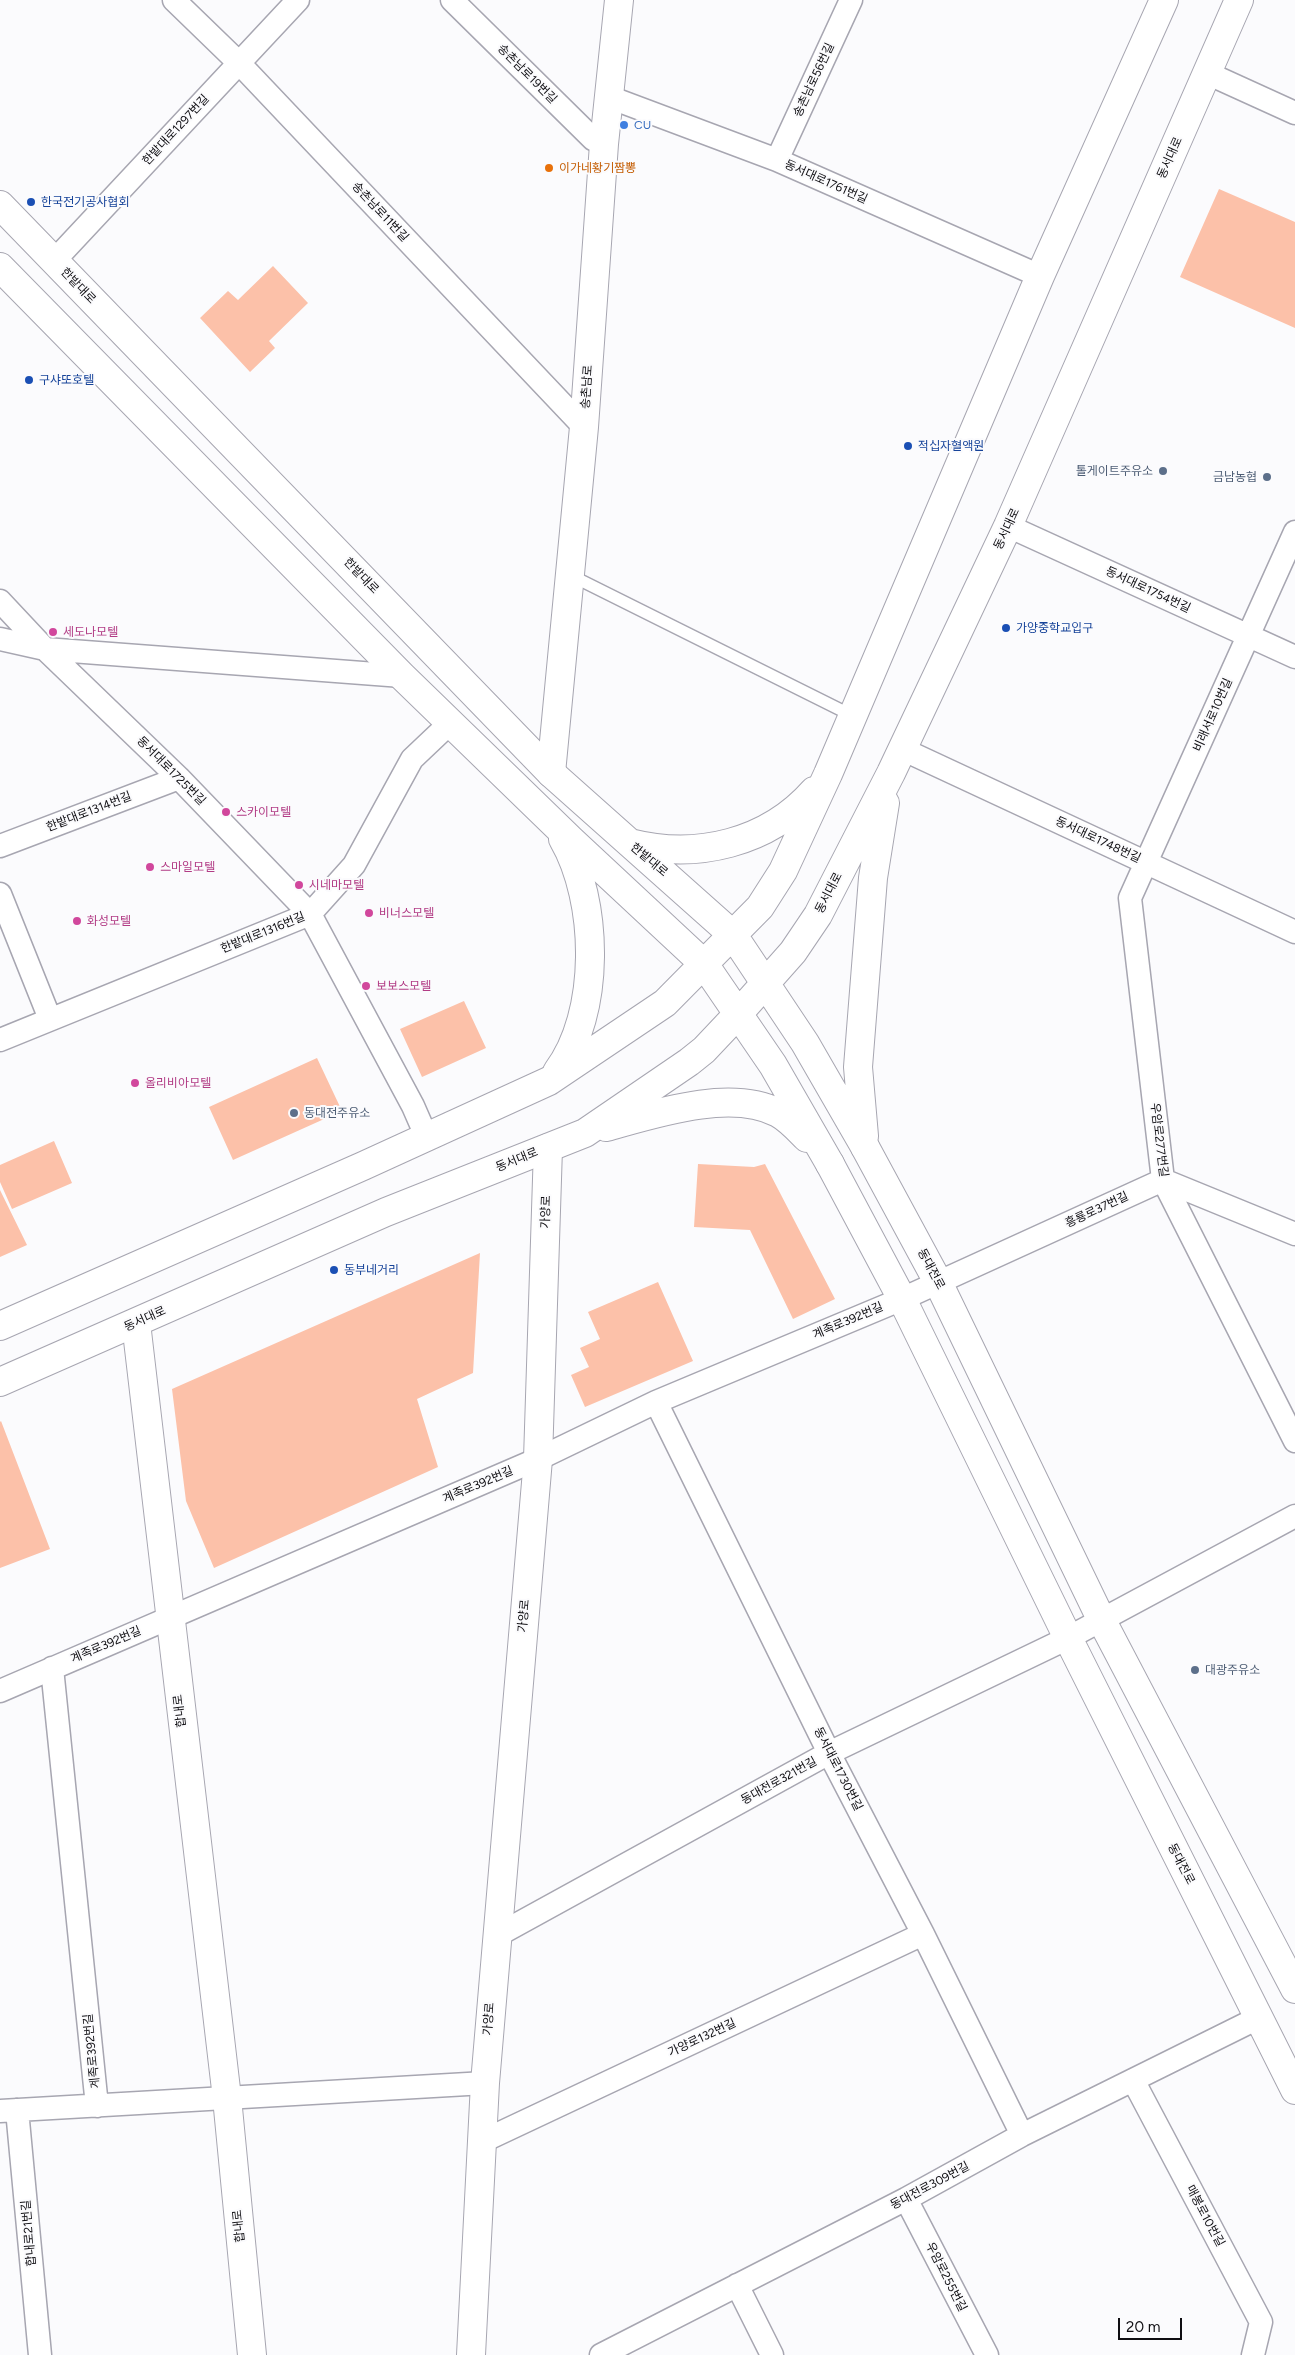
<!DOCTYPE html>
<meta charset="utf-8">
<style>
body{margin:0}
#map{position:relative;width:1295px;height:2355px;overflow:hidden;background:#fbfbfd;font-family:Figtree,sans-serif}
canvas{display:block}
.scale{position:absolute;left:1118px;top:2318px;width:64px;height:22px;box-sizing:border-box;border:2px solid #0f0e12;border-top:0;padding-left:6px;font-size:15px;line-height:18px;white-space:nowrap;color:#0f0e12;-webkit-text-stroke:4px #fbfbfd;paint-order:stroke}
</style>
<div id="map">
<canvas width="1295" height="2355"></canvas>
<div class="scale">20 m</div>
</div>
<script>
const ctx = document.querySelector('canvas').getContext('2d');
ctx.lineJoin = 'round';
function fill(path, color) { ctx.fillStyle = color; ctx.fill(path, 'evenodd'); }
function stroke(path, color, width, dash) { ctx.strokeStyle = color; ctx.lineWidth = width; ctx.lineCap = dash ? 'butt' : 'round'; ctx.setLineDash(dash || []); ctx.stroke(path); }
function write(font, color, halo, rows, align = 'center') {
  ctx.font = font + ' Figtree,"Noto Sans KR",sans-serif'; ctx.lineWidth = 4; ctx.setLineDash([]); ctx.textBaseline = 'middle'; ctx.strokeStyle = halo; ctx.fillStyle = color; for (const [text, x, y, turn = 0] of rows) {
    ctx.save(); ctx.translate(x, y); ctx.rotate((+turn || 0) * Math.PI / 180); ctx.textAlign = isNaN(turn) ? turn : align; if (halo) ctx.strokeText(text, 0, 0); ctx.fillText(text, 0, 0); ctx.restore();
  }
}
fill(new Path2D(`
 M1219,189L1295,222V328L1180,277Z
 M273,266L308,303L269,341L275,348L250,372L200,318L228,291L238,300Z
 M464,1001L486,1048L422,1077L400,1029Z
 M317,1058L342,1111L233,1160L209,1107Z
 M54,1141L72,1183L12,1209L0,1182V1165Z
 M698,1164L754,1167L765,1164L835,1299L793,1319L750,1230L694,1227Z
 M0,1190L27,1245L0,1257Z
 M480,1253L473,1373L417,1399L438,1467L214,1568L186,1501L172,1389Z
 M658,1282L693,1361L585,1407L571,1375L589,1367L580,1348L600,1339L588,1312Z
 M1,1421L50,1549L0,1568V1422Z`), '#fcc1a9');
const service = new Path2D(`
 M570,575L853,716`);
const minor = new Path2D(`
 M174,0L239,63L584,427
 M452,0L593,139L604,144
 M1207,73L1295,113
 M609,97L777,160L1040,276
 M777,160L851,0
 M54,261L298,0
 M1008,526L1295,657
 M1295,532L1130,898L1163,1180L1295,1441
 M0,601L45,649L179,778L310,914L413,1106L427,1138
 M0,639L45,649L402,676
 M902,749L1295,932
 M0,846L179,778
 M0,894L50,1019
 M0,1040L310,914L354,865L412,759L450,723
 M656,1402L829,1753L923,1934L1022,2135
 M52,1668L97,2106
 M0,1691L538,1459L656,1402L902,1299L1163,1180L1295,1234
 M496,1936L829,1753L1068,1638L1295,1516
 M1133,2080L1261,2322L1253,2355
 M17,2110L40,2355
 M0,2111L485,2083
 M481,2142L923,1934
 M906,2199L987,2355
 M737,2285L772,2355
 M601,2355L906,2199L1022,2135L1258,2018`);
const tertiary = new Path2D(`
 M551,773L584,427L604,144L619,0
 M136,1323L227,2098L252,2355
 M471,2355L485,2083L538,1459L548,1148`);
const secondary = new Path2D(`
 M865,1147L938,1282L1101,1619L1295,1989
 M830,1164L902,1299L1068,1638L1295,2090`);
const primary = new Path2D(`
 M0,205L551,773L733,935L805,1043L865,1147
 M0,267L402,676L571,840L704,964L773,1065L830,1164
 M630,843C697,860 768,843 814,791
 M557,1072C601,1014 599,901 563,839
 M606,1127C653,1114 731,1088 778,1113C789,1119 798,1129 807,1138
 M864,1136L858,1067L873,878L885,803
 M0,1326L363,1166L549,1081L665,1003L760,907L783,871L828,774L1040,276L1164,0
 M0,1382L386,1212L585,1133L689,1062L704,1050L738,1014L793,952L818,915L891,773L1008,526L1239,0`);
stroke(service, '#a7a6b1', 14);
stroke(minor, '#a7a6b1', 25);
stroke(tertiary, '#a7a6b1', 30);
stroke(secondary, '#a7a6b1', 30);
stroke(primary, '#a7a6b1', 30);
stroke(service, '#fff', 11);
stroke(minor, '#fff', 22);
stroke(tertiary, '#fff', 28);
stroke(secondary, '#fff', 28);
stroke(primary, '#fff', 28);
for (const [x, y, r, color] of [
 [624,125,5,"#3f7fe0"],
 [549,168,5,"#e8710a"],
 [31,202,5,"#1a4fb4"],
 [29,380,5,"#1a4fb4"],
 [908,446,5,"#1a4fb4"],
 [1163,471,5,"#5c6f8a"],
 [1267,477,5,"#5c6f8a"],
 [1006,628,5,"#1a4fb4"],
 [53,632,5,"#d1479c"],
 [226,812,5,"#d1479c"],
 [150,867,5,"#d1479c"],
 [299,885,5,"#d1479c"],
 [369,913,5,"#d1479c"],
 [77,921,5,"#d1479c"],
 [366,986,5,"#d1479c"],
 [135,1083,5,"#d1479c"],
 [294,1113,5,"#5c6f8a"],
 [334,1270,5,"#1a4fb4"],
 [1195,1670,5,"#5c6f8a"]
]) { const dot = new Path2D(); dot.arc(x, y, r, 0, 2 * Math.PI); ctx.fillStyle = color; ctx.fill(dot); stroke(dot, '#fbfbfd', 2); }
write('12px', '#0f0e12', '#fbfbfd', [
 ["송촌남로19번길",527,74,45],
 ["송촌남로56번길",814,80,-65],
 ["한밭대로1297번길",176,130,-47],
 ["동서대로",1170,158,-66],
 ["동서대로1761번길",826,182,24],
 ["송촌남로11번길",380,212,47],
 ["한밭대로",78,286,46],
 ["송촌남로",587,387,-86],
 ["동서대로",1007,529,-65],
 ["한밭대로",361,576,46],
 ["동서대로1754번길",1148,590,25],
 ["비래서로10번길",1213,715,-66],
 ["동서대로1725번길",171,771,45],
 ["한밭대로1314번길",89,812,-21],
 ["동서대로1748번길",1098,840,25],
 ["한밭대로",649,860,40],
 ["동서대로",829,893,-63],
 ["한밭대로1316번길",263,933,-22],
 ["우암로277번길",1159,1140,83],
 ["동서대로",517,1160,-22],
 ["흥룡로37번길",1097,1210,-25],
 ["가양로",546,1212,-88],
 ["동대전로",931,1269,62],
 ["동서대로",145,1319,-24],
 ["계족로392번길",848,1321,-23],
 ["계족로392번길",478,1485,-23],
 ["가양로",524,1616,-85],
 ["계족로392번길",106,1645,-23],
 ["합내로",180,1711,-97],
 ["동서대로1730번길",838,1769,63],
 ["동대전로321번길",779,1781,-29],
 ["동대전로",1181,1864,63],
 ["가양로",489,2019,-86],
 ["가양로132번길",702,2038,-25],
 ["계족로392번길",92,2051,-96],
 ["동대전로309번길",930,2186,-28],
 ["매봉로10번길",1205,2216,62],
 ["합내로",239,2226,-96],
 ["합내로21번길",29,2233,-95],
 ["우암로255번길",946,2277,63]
]);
write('12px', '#366cbe', '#fbfbfd', [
 ["CU",634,125]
], 'left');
write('12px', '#c56008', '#fbfbfd', [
 ["이가네황기짬뽕",559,168]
], 'left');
write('12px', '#164399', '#fbfbfd', [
 ["한국전기공사협회",41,202],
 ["구샤또호텔",39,380],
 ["적십자혈액원",918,446],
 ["가양중학교입구",1016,628],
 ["동부네거리",344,1270]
], 'left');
write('12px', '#4e5e75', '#fbfbfd', [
 ["톨게이트주유소",1153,471],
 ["금남농협",1257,477],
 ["동대전주유소",304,1113,"left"],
 ["대광주유소",1205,1670,"left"]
], 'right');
write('12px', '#b23c85', '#fbfbfd', [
 ["세도나모텔",63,632],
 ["스카이모텔",236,812],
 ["스마일모텔",160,867],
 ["시네마모텔",309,885],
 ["비너스모텔",379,913],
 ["화성모텔",87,921],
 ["보보스모텔",376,986],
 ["올리비아모텔",145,1083]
], 'left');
</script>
